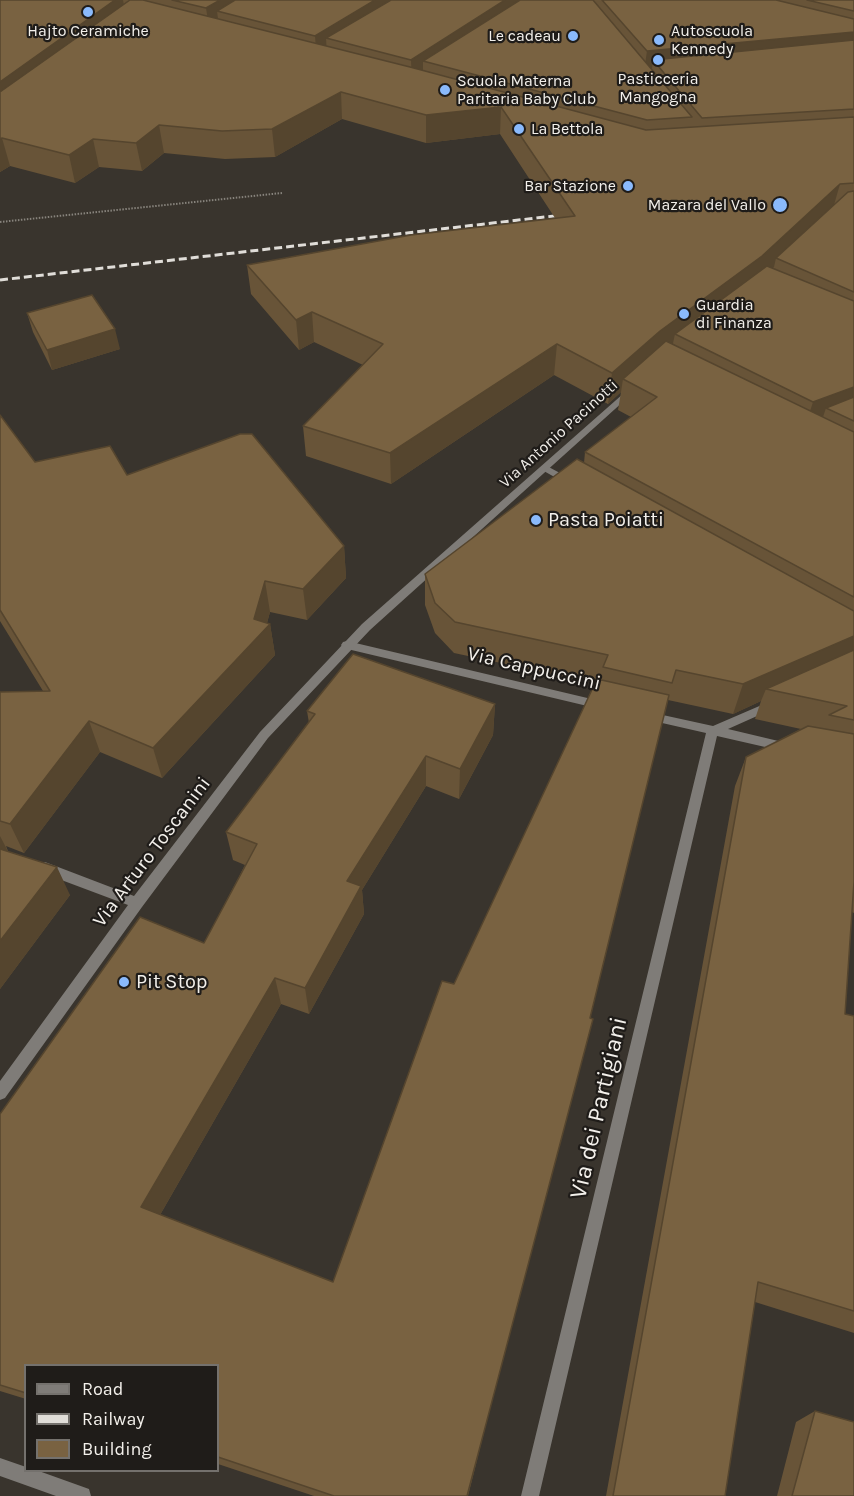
<!DOCTYPE html>
<style>
body{margin:0}
#map{position:relative;width:854px;height:1496px;overflow:hidden;background:#39342d;font-family:Karla,sans-serif}
canvas{display:block}
.legend{position:absolute;left:24px;top:1364px;width:195px;height:108px;box-sizing:border-box;background:#1f1c19;border:2px solid #74716d;margin:0;padding:8px 10px;list-style:none;font-size:18px;color:#f3f0eb}
.legend li{display:flex;align-items:center;gap:12px;height:30px}
.legend b{width:30px;border:2px solid #74716d}
</style>
<div id="map">
<canvas width="854" height="1496"></canvas>
<ul class="legend">
<li><b style="height:8px;background:#7f7c78"></b>Road</li>
<li><b style="height:8px;background:#e0ddd8"></b>Railway</li>
<li><b style="height:16px;background:#796241"></b>Building</li>
</ul>
</div>
<script>
const ctx = document.querySelector('canvas').getContext('2d');
ctx.lineJoin = 'round';
function stroke(path, color, width, dash) { ctx.strokeStyle = color; ctx.lineWidth = width; ctx.lineCap = dash ? 'butt' : 'round'; ctx.setLineDash(dash || []); ctx.stroke(path); }
function fill(path, color) { ctx.fillStyle = color; ctx.fill(path, 'evenodd'); }
function write(font, color, halo, rows, align = 'center') {
  ctx.font = font + ' Karla,sans-serif'; ctx.lineWidth = 4.5; ctx.setLineDash([]); ctx.textBaseline = 'middle'; ctx.strokeStyle = halo; ctx.fillStyle = color; for (const [text, x, y, turn = 0] of rows) {
    ctx.save(); ctx.translate(x, y); ctx.rotate((+turn || 0) * Math.PI / 180); ctx.textAlign = isNaN(turn) ? turn : align; if (halo) ctx.strokeText(text, 0, 0); ctx.fillText(text, 0, 0); ctx.restore();
  }
}
stroke(new Path2D(`
 M0,222L282,193`), '#87837c', 2, [1.5, 1.5]);
fill(new Path2D(`
 M545,465L573,480L575,482L573,484H567L542,470V466Z
 M347,641L600,701L606,705L600,709L343,648L341,645L343,642Z
 M771,701L775,702L777,705L775,708L728,729L791,744L793,747L791,750L787,752L717,736L539,1496H521L706,733L649,720L643,716L649,712L713,726Z
 M0,1458L26,1467V1470H36L89,1489L91,1496H56L0,1476Z`), '#7f7c78');
fill(new Path2D(`
 M632,386L636,389L635,391L370,630L268,738L142,907L5,1098L0,1100V1081L128,905L40,872L38,868L40,864L45,862L134,896L260,732L362,624Z`), '#7f7c78');
stroke(new Path2D(`
 M0,280L571,214`), '#e0ddd8', 3, [8, 4]);
fill(new Path2D(`
 M0,0H854V913L852,912L845,1014L854,1016V1333L755,1302L725,1496H606L735,786L746,757L801,729L755,719L761,701L733,714L668,700L468,1496H314L218,1464V1365H26V1399L0,1391V1114L204,943L245,865L233,860L226,832L309,723L307,711L495,704L493,735L459,799L426,786L362,890L364,914L309,1014L281,1004L160,1215L333,1282L454,984L595,683L454,653L435,633L425,605V574L584,463L585,452L631,417L618,410L621,392L608,404L554,375L391,484L306,456L303,426L363,365L314,342L299,350L251,294L247,265L555,218L500,134L426,143L342,119L275,157L225,159L164,153L142,171L99,167L75,183L10,166L0,172Z
 M27,313L120,349L52,370L33,332Z
 M0,415L35,462L127,475L344,546L346,578L307,620L270,612L267,623L270,624L275,655L162,778L100,752L24,853L6,846L8,851L70,895L0,989V692L43,691L0,621Z
 M815,1411L854,1496H777L796,1422Z`), '#685438');
fill(new Path2D(`
 M115,0H123L127,20L0,114V82Z
 M220,0H261L217,11L219,27L210,34L206,8Z
 M375,0H417L326,38L327,55L317,61L315,36Z
 M505,0H528L423,61V79L412,86L411,60Z
 M854,32V57L653,60L651,77L643,78L647,51Z
 M341,92L342,119L275,157L272,129Z
 M501,107L500,134L426,143V115Z
 M159,125L164,153L142,171L136,143Z
 M2,138L10,166L0,172V139Z
 M93,139L99,167L75,183L69,155Z
 M840,184L832,212L776,258L774,267L755,285L675,334L672,348L623,379L621,392L608,404L612,373L660,331Z
 M312,312L314,342L299,350L296,320Z
 M115,329L120,349L52,370L47,350Z
 M557,344L554,375L391,484L390,453Z
 M854,387V414L826,408L820,426L803,433L813,402Z
 M344,546L346,578L307,620L303,589Z
 M265,581L270,612L265,630L270,624L275,655L162,778L153,748L254,619Z
 M854,636V659L766,689L761,701L733,714L743,684Z
 M495,704L493,735L459,799L460,769Z
 M89,721L100,752L24,853L10,824Z
 M426,756V786L362,890L364,914L309,1014L305,988L347,881Z
 M0,836L15,865L0,860Z
 M57,867L70,895L0,989V941Z
 M275,978L281,1004L153,1227L141,1207Z`), '#55452e');
const building = new Path2D(`
 M0,0H115L0,82Z
 M130,0H143L410,67L646,130L854,117V183L840,184L762,256L660,331L612,373L557,344L390,453L303,426L383,344L312,312L296,320L247,265L411,235L575,216L501,107L426,115L341,92L272,129L222,131L159,125L136,143L93,139L69,155L2,138L0,139V92Z
 M172,0H220L206,8Z
 M235,0H375L315,36L217,11Z
 M391,0H505L411,60L326,38Z
 M520,0H593L692,117L647,120L423,61Z
 M602,0H776L854,19V32L647,51Z
 M807,0H854V11Z
 M854,40V109L702,118L653,60Z
 M854,191V292L776,258L848,192Z
 M767,266L854,301V387L813,402L675,334Z
 M92,295L115,329L47,350L27,313Z
 M666,341L854,432V597L585,452L657,397L623,379Z
 M854,397V421L826,408Z
 M0,415L35,462L110,446L127,475L240,434H252L344,546L303,589L265,581L254,619L270,624L153,748L89,721L10,824L0,821V692L50,691L0,610Z
 M577,459L854,611V636L743,684L676,670L672,683L603,667L608,655L455,622L435,603L425,574Z
 M854,650V720L829,715L847,706L766,689Z
 M353,654L495,704L460,769L426,756L347,881L361,886L305,988L275,978L141,1207L333,1282L442,981L454,984L597,679L669,695L590,1018L593,1019L467,1496H334L218,1457V1365H26V1393L0,1385V1114L140,917L204,943L257,844L226,832L315,714L307,711Z
 M808,726L854,734V882L845,1014L854,1016V1311L758,1282L725,1496H613L746,757Z
 M0,849L57,867L0,941Z
 M815,1411L854,1422V1496H792Z`);
fill(building, '#796241');
stroke(building, '#55452e', 1.5);
for (const [x, y, r, color] of [
 [88,12,6,"#8abafc"],
 [573,36,6,"#8abafc"],
 [659,40,6,"#8abafc"],
 [658,60,6,"#8abafc"],
 [445,90,6,"#8abafc"],
 [519,129,6,"#8abafc"],
 [628,186,6,"#8abafc"],
 [780,205,8,"#8abafc"],
 [684,314,6,"#8abafc"],
 [536,520,6,"#8abafc"],
 [124,982,6,"#8abafc"]
]) { const dot = new Path2D(); dot.arc(x, y, r, 0, 2 * Math.PI); ctx.fillStyle = color; ctx.fill(dot); stroke(dot, '#1f1c19', 2); }
write('16px', '#f3f0eb', '#1f1c19', [
 ["Hajto Ceramiche",88,31,"center"],
 ["Autoscuola",671,31],
 ["Kennedy",671,49],
 ["Le cadeau",561,36,"right"],
 ["Pasticceria",658,79,"center"],
 ["Mangogna",658,97,"center"],
 ["Scuola Materna",457,81],
 ["Paritaria Baby Club",457,99],
 ["La Bettola",531,129],
 ["Bar Stazione",616,186,"right"],
 ["Mazara del Vallo",766,205,"right"],
 ["Guardia",696,305],
 ["di Finanza",696,323]
], 'left');
write('16px', '#f3f0eb', '#1f1c19', [
 ["Via Antonio Pacinotti",559,434,-42]
]);
write('20px', '#f3f0eb', '#1f1c19', [
 ["Pasta Poiatti",548,520],
 ["Pit Stop",136,982]
], 'left');
write('20px', '#f3f0eb', '#1f1c19', [
 ["Via Cappuccini",534,669,13],
 ["Via Arturo Toscanini",152,852,-53]
]);
write('24px', '#f3f0eb', '#1f1c19', [
 ["Via dei Partigiani",599,1108,-77]
]);
</script>
